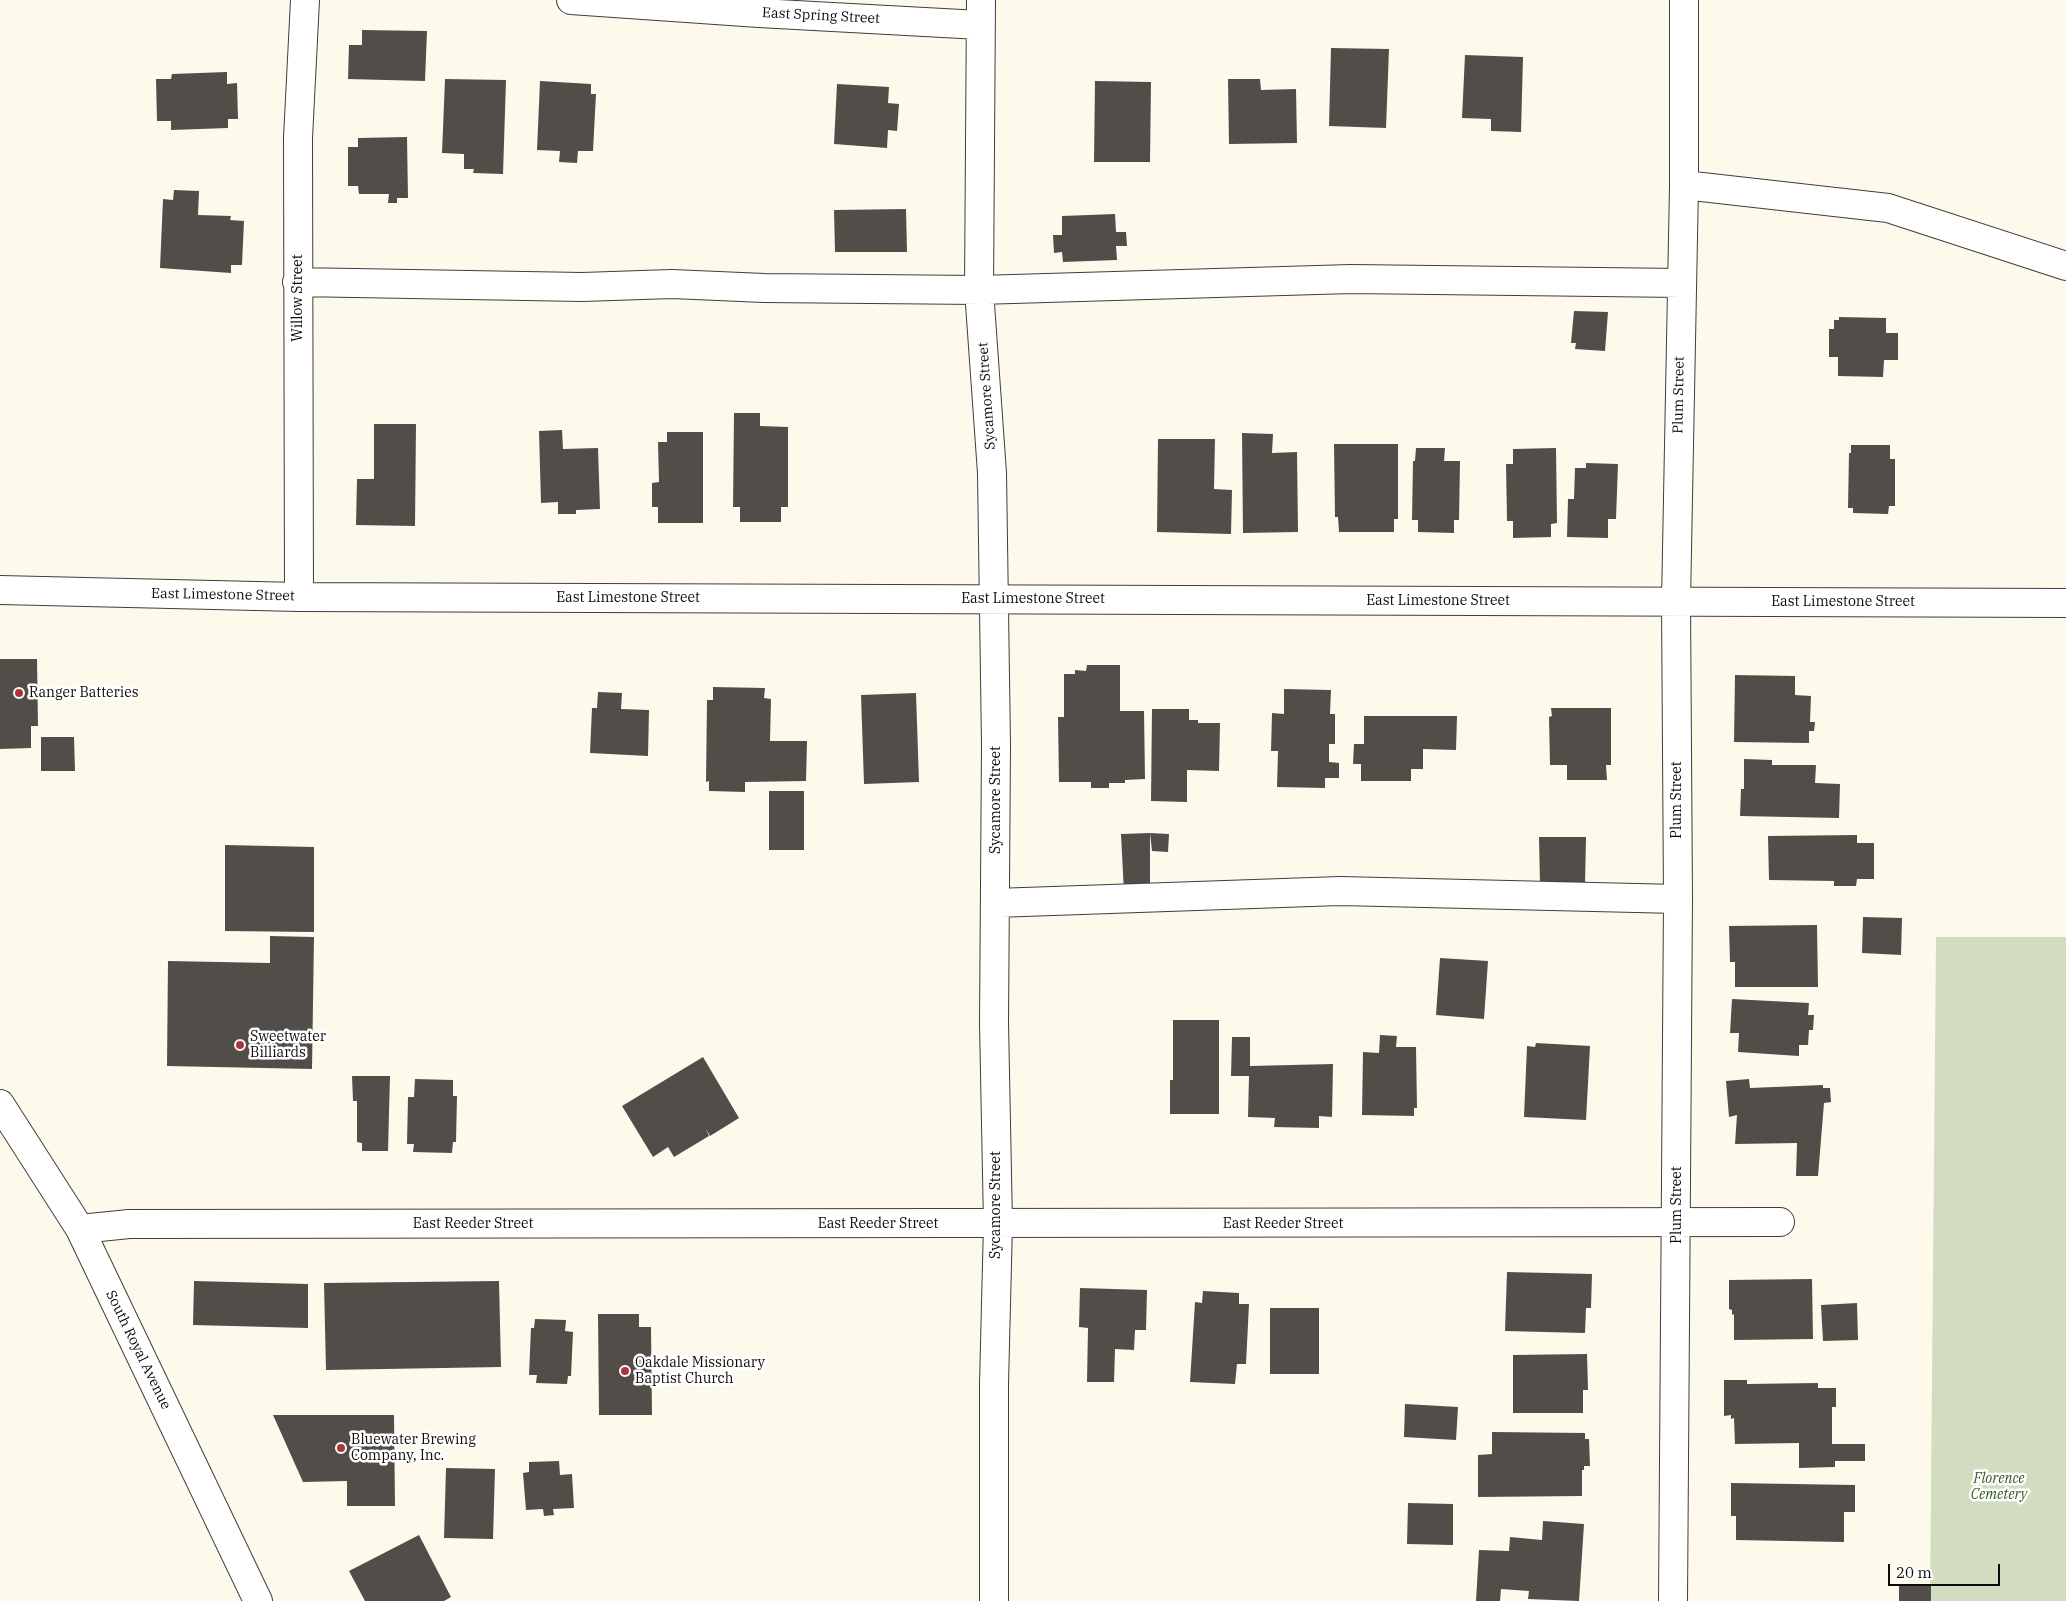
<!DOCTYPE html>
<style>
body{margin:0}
#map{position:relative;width:2066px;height:1601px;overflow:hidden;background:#fdfaec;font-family:"IBM Plex Serif",serif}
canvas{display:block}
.scale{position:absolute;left:1888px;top:1564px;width:112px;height:22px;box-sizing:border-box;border:2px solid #0b0b0b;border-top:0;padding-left:6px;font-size:15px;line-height:18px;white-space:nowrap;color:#0b0b0b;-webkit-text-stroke:4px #fff;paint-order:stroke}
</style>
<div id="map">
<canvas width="2066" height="1601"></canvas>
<div class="scale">20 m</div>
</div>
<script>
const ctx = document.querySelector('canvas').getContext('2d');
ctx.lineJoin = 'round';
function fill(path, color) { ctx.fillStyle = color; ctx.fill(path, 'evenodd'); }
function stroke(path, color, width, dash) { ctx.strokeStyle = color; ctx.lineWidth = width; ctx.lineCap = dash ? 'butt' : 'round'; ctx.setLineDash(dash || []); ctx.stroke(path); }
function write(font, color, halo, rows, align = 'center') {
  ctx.font = font + ' "IBM Plex Serif",serif'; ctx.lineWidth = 5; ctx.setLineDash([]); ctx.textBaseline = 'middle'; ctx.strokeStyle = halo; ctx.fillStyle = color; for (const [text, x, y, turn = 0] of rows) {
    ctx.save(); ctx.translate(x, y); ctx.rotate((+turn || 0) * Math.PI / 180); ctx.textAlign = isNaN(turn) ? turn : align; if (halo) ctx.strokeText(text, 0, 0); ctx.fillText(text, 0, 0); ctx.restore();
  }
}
fill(new Path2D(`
 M1936,937H2066V1601H1930Z`), '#d2dcc0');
fill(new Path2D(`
 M362,30L427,31L425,81L348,79L349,45H362Z
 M1331,48L1389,49L1386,128L1329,126Z
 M1465,55L1523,57L1521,132L1491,131V119L1462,118Z
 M227,72V84L237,83L238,119H228V128L171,130V121H157L156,79H171L172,74Z
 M445,79L506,80L503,174L473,173L474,169H464V154L442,153Z
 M1228,79H1260L1261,90L1296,89L1297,143L1229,144Z
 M540,81L591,84V94H596L593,151H578L577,163L559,162L560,151L537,150Z
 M1095,81L1151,82L1150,162H1094Z
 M837,84L889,87L888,103L899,104L897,131L888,130L887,148L834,144Z
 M407,137L408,198H397V203H388L389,194H359L358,186H348V147H358V138Z
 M174,190L199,191L198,215L231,216L230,220L244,221L242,265H231V273L160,268L163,199L173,200Z
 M906,209L907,252H835L834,210Z
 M1115,214L1116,232H1126L1127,246H1116L1117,260L1063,262L1062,252L1054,253L1053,235H1062V216Z
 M1574,311L1608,312L1605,351L1575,349L1576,343H1571Z
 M1839,317L1886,318V333H1898V360H1884L1883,377L1838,376V357H1829V329H1834V320H1839Z
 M734,413H760V426L788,427V507H781V522H740V507H733Z
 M374,424H416L415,526L356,525L357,479H374Z
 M562,430L563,449L598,448L600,509L576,510V514H558V502L541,503L539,431Z
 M667,432H703V523H658V507H652V483L659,482L658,442H667Z
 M1242,433L1273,434L1272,453L1297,452L1298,532L1243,533Z
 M1158,439H1215L1214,489L1232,490L1231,534L1157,532Z
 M1334,444H1398V519H1394V532H1339L1338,517H1335Z
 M1851,445H1890V459H1895V506H1889L1888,514L1853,513V508H1848L1849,453H1851Z
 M1416,448H1445L1444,461H1460L1459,520H1454V533L1418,532V520H1412L1413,461H1415Z
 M1556,448L1557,523L1551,524V537L1513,538V521H1507L1506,464H1513V449Z
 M1586,463L1618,464L1616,519H1608V538L1567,537L1568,499H1574L1575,468H1586Z
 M0,659H37L38,726H31V748L0,749Z
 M1087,665H1120V711H1144L1145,779L1125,780V783H1109V788H1091V782H1059L1058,717H1064V674H1075V670L1086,671Z
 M1735,675L1795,676V695L1811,696L1810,722H1815L1814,731H1809V743L1734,742Z
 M713,687L765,688L764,698L771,699L770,741H807L806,781L745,782V792L709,791V781L706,782L707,700H713Z
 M1284,689L1331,690L1330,714H1335V744H1329V762L1339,763V778H1325V788L1277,787L1278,751H1271L1272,713L1284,714Z
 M598,692L622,693L621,709L649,710L648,756L590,753L592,708H597Z
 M916,693L919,782L864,784L861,695Z
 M1551,708H1611V765H1606L1607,780H1567V765H1550L1549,717L1552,716Z
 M1152,709H1189V720H1198V723H1220L1219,771L1187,770V802L1151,801Z
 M1364,716H1457L1456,750L1423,749V769H1411V781H1361V764H1353L1354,744H1364Z
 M41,737H74L75,771H41Z
 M1744,759L1772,760V765H1816L1815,783L1840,784L1839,818L1740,816L1741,789H1744Z
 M769,791H804V850H769Z
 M1150,833V892L1124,893L1121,834L1150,833L1169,834L1168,852L1152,851Z
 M1857,835V843H1874V879H1857L1856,886H1834V881L1769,880L1768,836Z
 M1539,837H1586L1585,886L1540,885Z
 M225,845L314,847V932L225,931Z
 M1863,917L1902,918L1901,955L1862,953Z
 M1817,925L1818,987H1735V962H1730L1729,926Z
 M270,936L314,937L312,1069L167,1066L168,961L270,963Z
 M1440,958L1488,961L1484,1019L1436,1015Z
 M1732,999L1809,1003L1808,1015H1814L1813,1030H1809L1808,1045H1799V1056L1738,1052L1739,1033H1730Z
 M1173,1020H1219V1114H1170V1080H1173Z
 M1380,1035L1397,1036L1396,1047H1416L1417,1108H1414V1116L1362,1115L1363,1052L1379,1053Z
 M1232,1037H1250V1066L1333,1064L1332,1117L1319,1116V1128L1274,1127L1275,1118L1248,1117L1249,1076H1231Z
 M1536,1043L1590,1046L1586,1120L1524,1117L1527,1046L1535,1047Z
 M703,1057L739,1118L710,1136L706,1129L709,1136L674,1157L668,1147L653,1157L622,1106Z
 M352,1076H390L388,1151H362V1143L357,1142V1101H353Z
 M415,1079L453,1080V1096H457L456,1142H453L452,1153L413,1152L414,1144H407L408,1097H414Z
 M1749,1079L1750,1088L1823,1085V1088H1830L1831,1102L1824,1103L1818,1176H1796L1797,1143L1735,1144L1737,1115L1729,1117L1726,1081Z
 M1507,1272L1592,1274L1591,1308H1586L1585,1333L1505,1331Z
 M1812,1279L1813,1339L1734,1340V1314L1732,1315V1310L1729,1309V1280Z
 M194,1281L308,1284V1328L193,1325Z
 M499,1281L501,1367L326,1370L324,1283Z
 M1080,1288L1147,1290L1146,1330H1135L1134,1350L1115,1349L1114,1382H1087L1088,1328L1079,1327Z
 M1203,1291L1239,1293V1304H1249L1246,1364H1237L1235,1384L1190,1382L1195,1302L1202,1303Z
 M1857,1303L1858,1340L1823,1341L1821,1305Z
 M1270,1308H1319V1374H1270Z
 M598,1314H639V1327H651L652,1415H599Z
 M535,1319L566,1320L565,1331L573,1332L571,1376H568L567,1384L536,1383L537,1375H529L531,1328H534Z
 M1587,1354L1588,1390H1583V1413H1513V1355Z
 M1724,1380H1747V1384L1818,1383V1388H1836V1407H1832V1444H1865V1461H1835V1467L1799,1468V1443L1735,1444L1734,1418L1731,1419V1415L1724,1416Z
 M1405,1404L1458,1407L1456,1440L1404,1437Z
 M273,1415H394L395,1506H347V1481L303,1482Z
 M1492,1432L1585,1433V1439H1589L1590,1466H1584V1470H1582V1496L1478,1497V1455L1492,1454Z
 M559,1461L560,1475L572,1474L574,1508L553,1509L554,1515L544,1516L543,1509L526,1510L523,1473L529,1472V1462Z
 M446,1468L495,1469L493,1539L444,1538Z
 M1731,1483L1855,1485V1512H1844V1542L1736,1540V1516H1731Z
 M1408,1503L1453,1504V1545L1407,1544Z
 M1543,1521L1584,1524L1579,1601L1528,1599L1529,1591L1501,1589L1500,1601H1476L1479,1550L1509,1551L1510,1537L1542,1540Z
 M419,1535L451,1597L444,1601H365L349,1571Z
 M1899,1585H1931V1601H1899Z`), '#534d49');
const minor = new Path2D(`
 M571,0L759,13L980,25
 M981,0L979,290L992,473L996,745L994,1023L998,1224L994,1384V1601
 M1684,185L1888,208L2066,266
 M297,282L582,287L672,284L764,288L979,290L1351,279L1681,283
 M0,590L299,597L2066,603
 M299,597L298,138L305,0
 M995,903L1340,891L1678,899
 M0,1104L80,1229L258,1601
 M80,1229L129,1224L1780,1222
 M1673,1601L1678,899L1676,602L1684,185V0`);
stroke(minor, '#3e3e3e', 30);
stroke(minor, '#fff', 28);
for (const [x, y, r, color] of [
 [19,693,5,"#aa3438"],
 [240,1045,5,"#aa3438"],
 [625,1371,5,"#aa3438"],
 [341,1448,5,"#aa3438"]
]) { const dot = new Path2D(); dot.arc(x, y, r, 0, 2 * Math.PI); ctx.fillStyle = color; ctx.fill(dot); stroke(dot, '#fff', 2); }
write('14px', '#0b0b0b', '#fff', [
 ["East Spring Street",821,16,3],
 ["Willow Street",298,298,-90],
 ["Plum Street",1679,395,-89],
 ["Sycamore Street",987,396,-94],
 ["East Limestone Street",223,595,1],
 ["East Limestone Street",628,598],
 ["East Limestone Street",1033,599],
 ["East Limestone Street",1438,601],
 ["East Limestone Street",1843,602],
 ["Sycamore Street",996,800,-90],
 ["Plum Street",1677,800,-90],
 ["Sycamore Street",996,1205,-90],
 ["Plum Street",1677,1205,-90],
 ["East Reeder Street",473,1224],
 ["East Reeder Street",878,1224],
 ["East Reeder Street",1283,1224],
 ["South Royal Avenue",138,1350,64]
]);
write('14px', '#0b0b0b', '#fff', [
 ["Ranger Batteries",29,693],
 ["Sweetwater",250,1037],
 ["Billiards",250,1053],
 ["Oakdale Missionary",635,1363],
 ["Baptist Church",635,1379],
 ["Bluewater Brewing",351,1440],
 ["Company, Inc.",351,1456]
], 'left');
write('italic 14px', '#2f5b24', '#fff', [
 ["Florence",1999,1479],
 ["Cemetery",1999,1495]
]);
</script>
